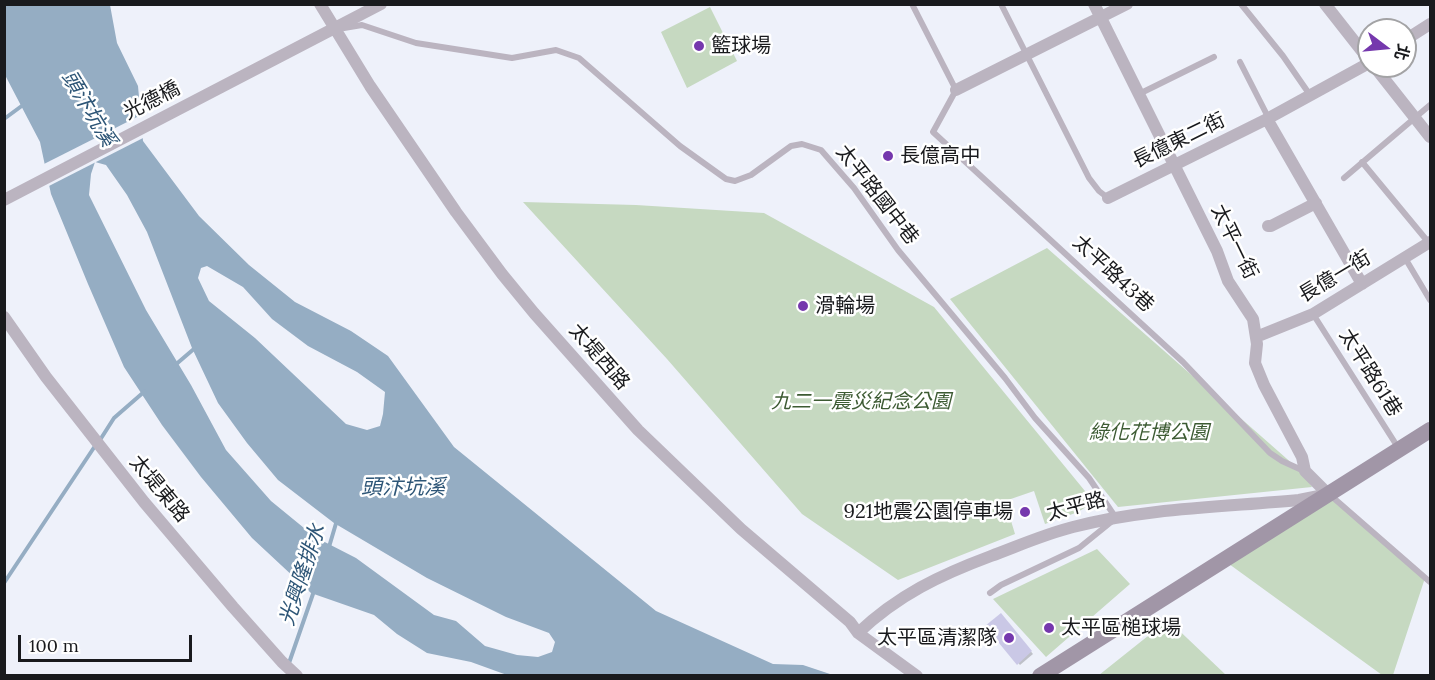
<!DOCTYPE html>
<meta charset="utf-8">
<style>
body{margin:0}
#map{position:relative;width:1435px;height:680px;overflow:hidden;background:#eef1fa;font-family:Lora,"Noto Sans TC",serif}
canvas{display:block}
.frame{position:absolute;inset:0;border:6px solid #191a1d;pointer-events:none}
.north{position:absolute;left:1357px;top:18px;width:60px;height:60px;box-sizing:border-box;background:#fff;border:2px solid #a3a3a5;border-radius:50%;rotate:106deg;font-size:16px;font-weight:700;line-height:24px;text-align:center;color:#191a1d}
.north::after{content:'';display:block;margin:auto;width:21px;height:27px;background:#7538ad;clip-path:polygon(50% 0,100% 100%,50% 72%,0 100%)}
.scale{position:absolute;left:18px;top:635px;width:174px;height:27px;box-sizing:border-box;border:3px solid #191a1d;border-top:0;padding-left:8px;font-size:18px;line-height:21px;white-space:nowrap;color:#191a1d;-webkit-text-stroke:4px #fff;paint-order:stroke}
</style>
<div id="map">
<canvas width="1435" height="680"></canvas>
<div class="frame"></div>
<div class="north">北</div>
<div class="scale">100 m</div>
</div>
<script>
const ctx = document.querySelector('canvas').getContext('2d');
ctx.lineJoin = 'round';
function fill(path, color) { ctx.fillStyle = color; ctx.fill(path, 'evenodd'); }
function stroke(path, color, width, dash) { ctx.strokeStyle = color; ctx.lineWidth = width; ctx.lineCap = dash ? 'butt' : 'round'; ctx.setLineDash(dash || []); ctx.stroke(path); }
function write(font, color, halo, rows, align = 'center') {
  ctx.font = font + ' Lora,"Noto Sans TC",serif'; ctx.lineWidth = 5; ctx.setLineDash([]); ctx.textBaseline = 'middle'; ctx.strokeStyle = halo; ctx.fillStyle = color; for (const [text, x, y, turn = 0] of rows) {
    ctx.save(); ctx.translate(x, y); ctx.rotate((+turn || 0) * Math.PI / 180); ctx.textAlign = isNaN(turn) ? turn : align; if (halo) ctx.strokeText(text, 0, 0); ctx.fillText(text, 0, 0); ctx.restore();
  }
}
fill(new Path2D(`
 M710,7L737,61L687,88L661,32Z
 M523,202L636,205L764,213L934,307L1094,502L1078,512L1045,524L1034,491L1005,501L1015,534L898,580L802,514L667,359Z
 M1047,248L1303,473L1312,487L1118,507L950,299Z
 M1328,496L1425,578L1393,675H1382L1229,564Z
 M1097,549L1130,584L1046,657L993,599Z
 M1168,620L1226,675H1099Z`), '#c6d9c1');
fill(new Path2D(`
 M4,5H110L117,43L138,86L143,141L199,216L249,265L295,302L351,331L388,356L454,447L656,611L773,664L803,665L833,675H507L471,662L427,653L397,634L374,615L311,593L252,538L201,477L162,425L124,367L88,284L51,194L40,142L5,75ZM95,162L106,165L127,195L147,232L192,348L218,403L247,443L278,480L334,523L427,578L506,617L549,633L555,642L552,652L538,657L517,655L485,646L456,621L434,615L356,558L315,537L271,501L226,450L191,385L146,310L89,195L91,174ZM207,266L243,287L272,319L308,346L357,372L385,392L383,414L380,426L367,430L346,424L255,338L209,301L198,278L201,268Z`), '#95adc3');
fill(new Path2D(`
 M143,114L145,137L47,187L42,165Z`), '#eef1fa');
fill(new Path2D(`
 M1000,615L1033,654L1020,665L987,626Z`), '#0003');
stroke(new Path2D(`
 M4,119L23,105
 M174,366L195,348
 M100,440L114,418L145,391
 M329,547L337,520
 M4,583L95,446
 M289,663L314,591`), '#95adc3', 4);
fill(new Path2D(`
 M1001,613L1032,651L1017,665L985,626Z`), '#cac8e6');
stroke(new Path2D(`
 M912,4L956,90L933,132L1183,362L1270,453L1282,461L1304,471
 M1001,4L1089,178L1099,191L1108,198
 M1241,4L1283,56L1310,95
 M344,28L362,25L416,43L512,58L556,50L579,58L680,146L726,179L735,181L751,175L791,146L802,144L821,150L854,188L898,250L1005,378L1035,418L1089,478L1116,518L1079,548L1001,585L990,593
 M1240,62L1266,113L1267,119
 M1139,94L1214,57
 M1362,162L1429,243
 M1344,178L1430,105
 M1405,258L1430,300
 M1313,314L1399,449
 M1329,494L1430,582`), '#bbb4c0', 6);
stroke(new Path2D(`
 M320,4L370,86L456,212L502,274L534,313L638,430L741,529L850,622L858,633L917,676
 M1094,4L1217,251L1228,281L1253,319L1257,344L1255,363L1264,385L1302,457L1305,471L1328,494
 M1325,4L1369,60
 M1405,40L1430,24
 M1374,66L1430,137
 M956,90L1127,4
 M1267,119L1362,284
 M1108,198L1267,119L1369,63
 M4,200L381,4
 M1268,226H1271L1316,203
 M4,317L46,377L144,502L233,607L282,662L297,676
 M1256,337L1313,314L1430,242
 M858,633C898,595 940,575 991,556C1018,546 1045,534 1073,527C1146,508 1224,507 1299,500L1319,496`), '#bbb4c0', 12);
stroke(new Path2D(`
 M1040,676L1430,430`), '#a196a7', 16);
for (const [x, y, r, color] of [
 [699,46,6,"#7538ad"],
 [888,156,6,"#7538ad"],
 [803,306,6,"#7538ad"],
 [1025,512,6,"#7538ad"],
 [1049,628,6,"#7538ad"],
 [1009,638,6,"#7538ad"]
]) { const dot = new Path2D(); dot.arc(x, y, r, 0, 2 * Math.PI); ctx.fillStyle = color; ctx.fill(dot); stroke(dot, '#fff', 2); }
write('20px', '#191a1d', '#fff', [
 ["籃球場",711,46],
 ["長億高中",900,156],
 ["滑輪場",815,306],
 ["921地震公園停車場",1013,512,"right"],
 ["太平區槌球場",1061,628],
 ["太平區清潔隊",997,638,"right"]
], 'left');
write('20px', '#191a1d', '#fff', [
 ["光德橋",152,101,-27],
 ["長億東二街",1179,141,-26],
 ["太平路國中巷",877,195,52],
 ["太平一街",1234,242,64],
 ["太平路43巷",1113,274,43],
 ["長億一街",1335,277,-31],
 ["太堤西路",599,357,49],
 ["太平路61巷",1370,373,58],
 ["太堤東路",159,489,50],
 ["太平路",1076,507,-15]
]);
write('italic 20px', '#3d5b33', '#fff', [
 ["九二一震災紀念公園",861,402],
 ["綠化花博公園",1149,433]
]);
write('italic 21px', '#2e5677', '#fff', [
 ["頭汴坑溪",88,109,59],
 ["頭汴坑溪",403,488],
 ["光興隆排水",303,575,-72]
]);
</script>
